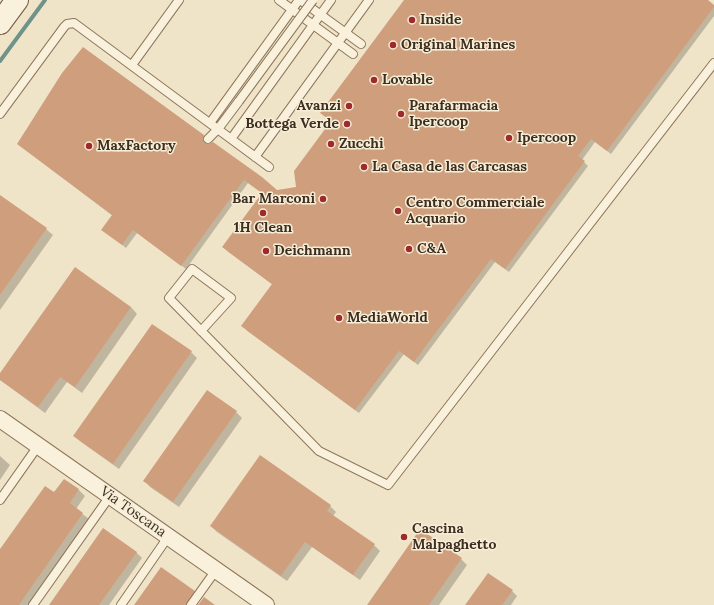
<!DOCTYPE html>
<style>
body{margin:0}
canvas{display:block;background:#f0e4c8}
</style>
<canvas width="714" height="605"></canvas>
<script>
const ctx = document.querySelector('canvas').getContext('2d');
ctx.lineJoin = 'round';
function fill(path, color) { ctx.fillStyle = color; ctx.fill(path, 'evenodd'); }
function stroke(path, color, width, dash) { ctx.strokeStyle = color; ctx.lineWidth = width; ctx.lineCap = dash ? 'butt' : 'round'; ctx.setLineDash(dash || []); ctx.stroke(path); }
function write(font, color, halo, rows, align = 'center') {
  ctx.font = font + ' Lora,serif'; ctx.lineWidth = 3; ctx.setLineDash([]); ctx.textBaseline = 'middle'; ctx.strokeStyle = halo; ctx.fillStyle = color; for (const [text, x, y, turn = 0] of rows) {
    ctx.save(); ctx.translate(x, y); ctx.rotate((+turn || 0) * Math.PI / 180); ctx.textAlign = isNaN(turn) ? turn : align; if (halo) ctx.strokeText(text, 0, 0); ctx.fillText(text, 0, 0); ctx.restore();
  }
}
fill(new Path2D(`
 M405,0H706L714,6V16L611,154L595,142L582,160L588,166L509,272L495,262L418,365L404,354L359,413L246,330L273,285L227,251L263,194L248,183L186,269L137,233L126,248L107,233L113,216L18,144L203,136L207,140L206,145L276,191L297,188L332,122L321,113Z
 M0,196L46,229L53,235L0,310Z
 M131,307L137,314L82,393L67,382L45,413L0,380V375Z
 M191,352L197,358L119,469L81,442L75,436Z
 M236,412L242,418L179,507L150,487L145,481Z
 M0,456L10,465L0,480Z
 M64,480L79,490L85,496L76,509L89,519L28,605H0V551L54,494Z
 M330,506L336,512L333,516L374,545L380,551L360,580L312,547L287,581L217,532L211,526Z
 M136,552L142,558L109,605H51Z
 M461,559L467,565L439,605H368Z
 M512,591L517,596L511,605H467Z`), '#0003');
stroke(new Path2D(`
 M0,61L45,0`), '#6f938a', 4);
fill(new Path2D(`
 M404,0H708L714,5V7L607,151L591,139L578,156L585,161L505,269L491,259L414,362L399,351L355,410L241,326L272,284L222,247L262,193L244,180L181,266L133,230L122,245L101,230L112,215L17,144L62,73L83,47L204,135L203,140L204,143L209,144L213,142L262,177L277,190L296,187L294,171L331,121L320,113Z
 M0,195L47,228L0,295Z
 M75,267L131,307L75,387L60,377L38,407L0,380V373Z
 M152,324L192,351L113,464L73,436Z
 M207,390L237,411L173,502L143,481Z
 M260,455L331,505L327,511L375,544L353,575L305,542L281,576L210,526Z
 M64,479L79,489L70,503L83,513L19,605H0V549L45,486L54,492Z
 M103,528L137,552L99,605H49Z
 M420,529L462,558L429,605H367Z
 M161,567L195,591L186,605H134Z
 M488,573L513,590L502,605H465Z
 M204,597L215,605H198Z`), '#cf9f7d');
const lane = new Path2D(`
 M279,0L353,54
 M303,2L361,44
 M132,65L179,0
 M0,114L64,27L67,24L74,23L269,167
 M210,123L299,0
 M208,139L218,129L239,101
 M231,139L331,0
 M255,157L369,0
 M201,331L231,298L192,269L169,298L319,451L388,485L714,63
 M0,500L38,446
 M33,605L110,496
 M121,605L168,537
 M191,605L216,570`);
const street = new Path2D(`
 M0,419L266,605`);
const secondary = new Path2D(`
 M0,23L17,0`);
stroke(lane, '#8d765c', 10);
stroke(street, '#8d765c', 18);
stroke(secondary, '#6f573f', 24);
stroke(lane, '#faf1dc', 8);
stroke(street, '#faf1dc', 16);
stroke(secondary, '#faf1dc', 22);
const laneBridge = new Path2D(`
 M239,101L313,0`);
stroke(laneBridge, '#8d765c', 10, []);
stroke(laneBridge, '#faf1dc', 8);
for (const [x, y, r, color] of [
 [412,20,4,"#9e2a2b"],
 [393,45,4,"#9e2a2b"],
 [374,80,4,"#9e2a2b"],
 [349,106,4,"#9e2a2b"],
 [401,114,4,"#9e2a2b"],
 [347,124,4,"#9e2a2b"],
 [509,138,4,"#9e2a2b"],
 [331,144,4,"#9e2a2b"],
 [89,146,4,"#9e2a2b"],
 [364,167,4,"#9e2a2b"],
 [323,199,4,"#9e2a2b"],
 [398,211,4,"#9e2a2b"],
 [263,213,4,"#9e2a2b"],
 [409,249,4,"#9e2a2b"],
 [266,251,4,"#9e2a2b"],
 [339,318,4,"#9e2a2b"],
 [404,537,4,"#9e2a2b"]
]) { const dot = new Path2D(); dot.arc(x, y, r, 0, 2 * Math.PI); ctx.fillStyle = color; ctx.fill(dot); stroke(dot, '#f7eed8', 1.5); }
write('bold 14px', '#3d2e20', '#f7eed8', [
 ["Inside",420,20],
 ["Original Marines",401,45],
 ["Lovable",382,80],
 ["Avanzi",341,106,"right"],
 ["Parafarmacia",409,106],
 ["Ipercoop",409,122],
 ["Bottega Verde",339,124,"right"],
 ["Ipercoop",517,138],
 ["Zucchi",339,144],
 ["MaxFactory",97,146],
 ["La Casa de las Carcasas",372,167],
 ["Bar Marconi",315,199,"right"],
 ["Centro Commerciale",406,203],
 ["Acquario",406,219],
 ["1H Clean",263,228,"center"],
 ["C&A",417,249],
 ["Deichmann",274,251],
 ["MediaWorld",347,318],
 ["Cascina",412,529],
 ["Malpaghetto",412,545]
], 'left');
write('14px', '#3d2e20', '#f7eed8', [
 ["Via Toscana",133,512,35]
]);
</script>
